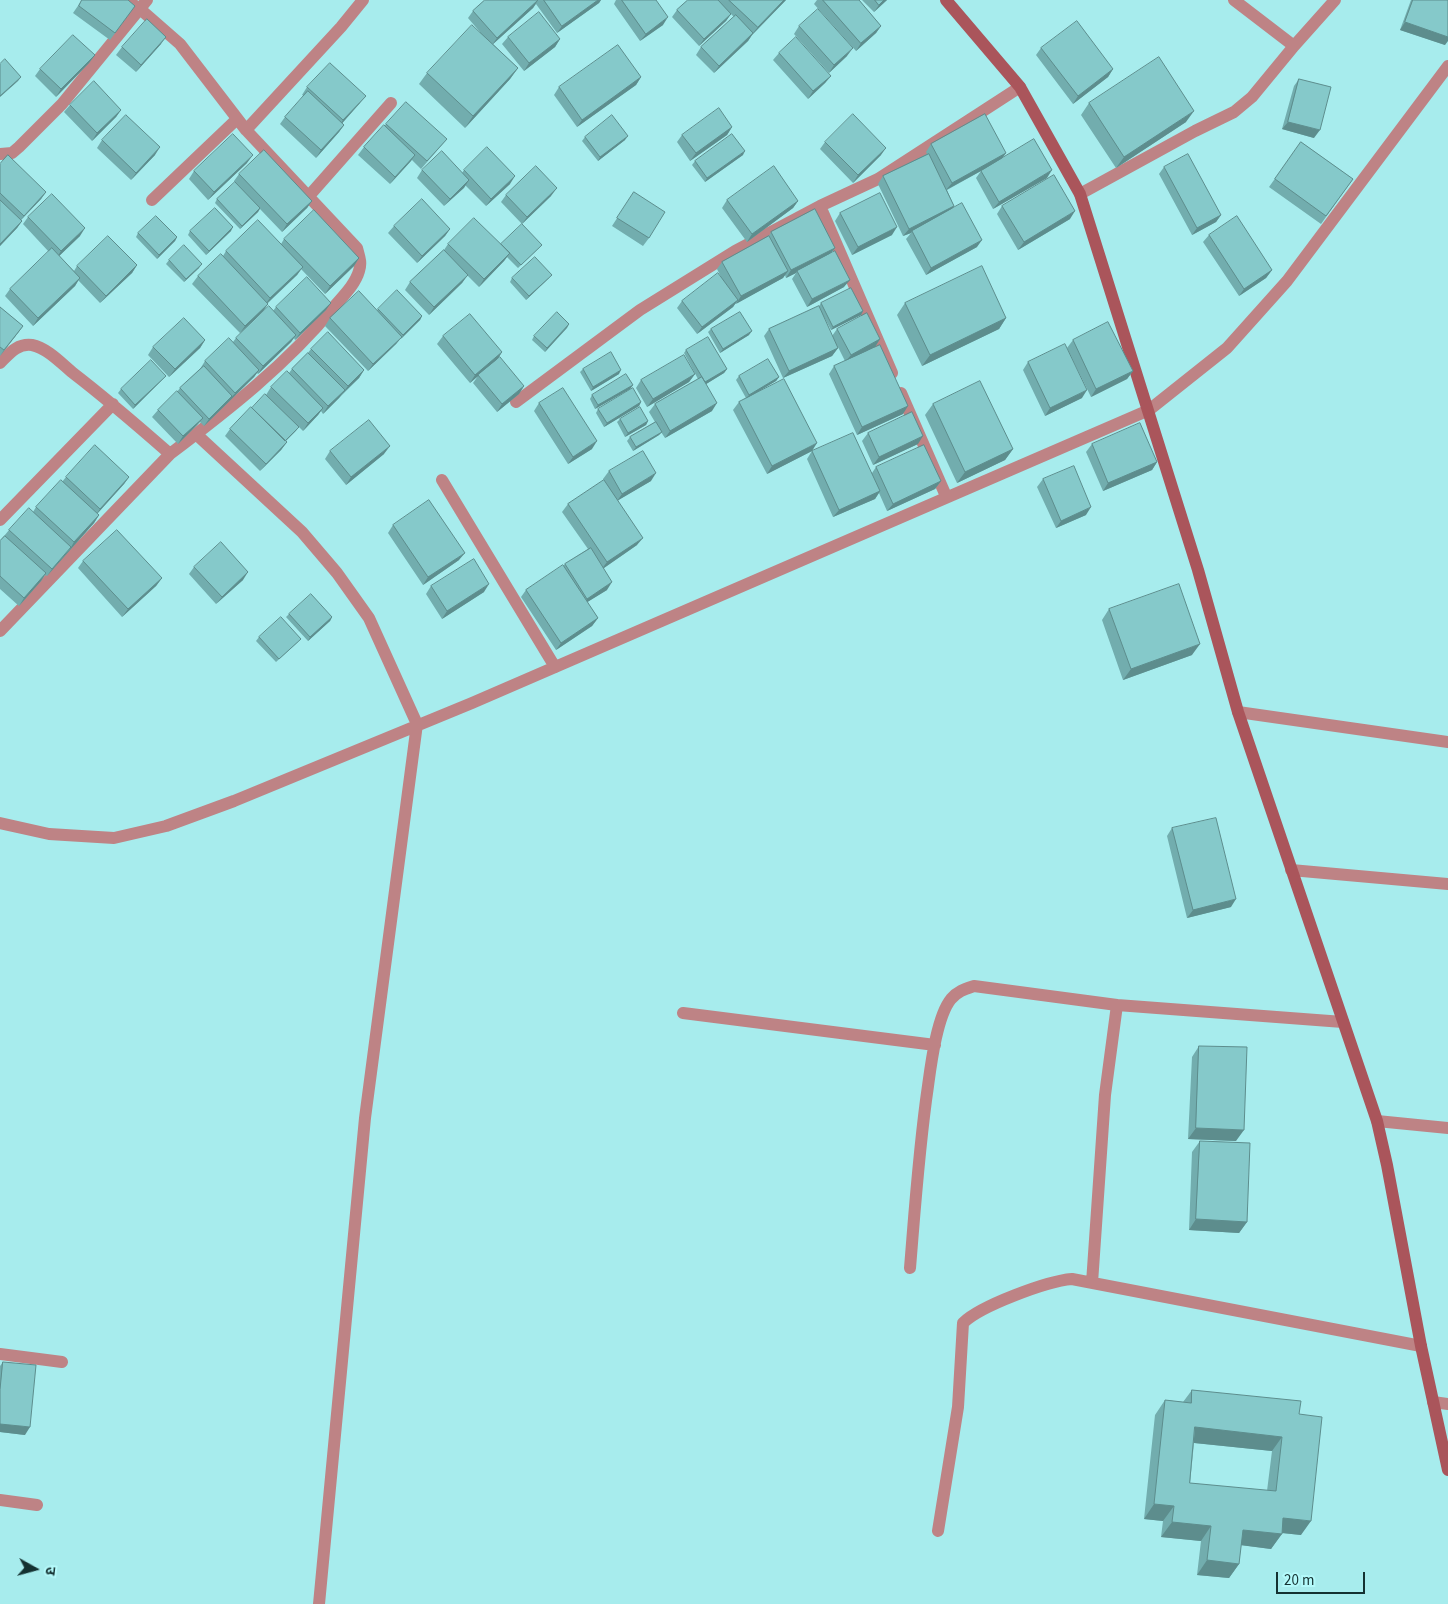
<!DOCTYPE html>
<meta charset="utf-8">
<style>
body{margin:0}
#map{position:relative;width:1448px;height:1604px;overflow:hidden;background:#a7eced;font-family:"Source Sans 3","Noto Sans Devanagari",sans-serif}
canvas{display:block}
.north{position:absolute;left:10px;top:1544px;width:50px;height:50px;-webkit-text-stroke:4px #b4f9fa;paint-order:stroke;rotate:97deg;font-size:14px;font-weight:700;line-height:20px;text-align:center;color:#143131}
.north::after{content:'';display:block;margin:auto;width:18px;height:22px;background:#143131;clip-path:polygon(50% 0,100% 100%,50% 72%,0 100%)}
.scale{position:absolute;left:1276px;top:1572px;width:89px;height:22px;box-sizing:border-box;border:2px solid #143131;border-top:0;padding-left:6px;font-size:15px;line-height:18px;white-space:nowrap;color:#143131;-webkit-text-stroke:4px #b4f9fa;paint-order:stroke}
</style>
<div id="map">
<canvas width="1448" height="1604"></canvas>
<div class="north">उ</div>
<div class="scale">20 m</div>
</div>
<script>
const ctx = document.querySelector('canvas').getContext('2d');
ctx.lineJoin = 'round';
function stroke(path, color, width, dash) { ctx.strokeStyle = color; ctx.lineWidth = width; ctx.lineCap = dash ? 'butt' : 'round'; ctx.setLineDash(dash || []); ctx.stroke(path); }
function fill(path, color) { ctx.fillStyle = color; ctx.fill(path, 'evenodd'); }
stroke(new Path2D(`
 M1234,0L1294,46L1335,0
 M246,130L341,27L363,0
 M0,154L12,153L19,147L62,104L147,0
 M1080,194L1195,131L1234,112L1252,97L1294,46
 M308,197L391,103
 M152,200L237,119
 M820,206L892,373
 M0,363C9,354 17,343 32,345C47,348 61,363 73,373C107,399 138,426 170,454C228,410 286,365 333,308C342,297 355,285 359,271C362,262 359,256 357,248L246,130L180,44L140,9L126,0
 M901,393L946,496
 M516,402L640,310L735,251L820,206L878,179L1020,87
 M196,434L302,532L337,573L369,618L417,724L365,1118L319,1604
 M442,480L555,667
 M0,520L113,404
 M0,631L170,454
 M1238,712L1448,742
 M0,823L49,834L114,838L166,826L234,801L472,703L1149,410L1227,348L1287,281L1448,66
 M1291,870L1448,884
 M683,1013L935,1045
 M1377,1121L1448,1128
 M910,1268C915,1207 919,1147 928,1086C931,1064 937,1016 951,999C958,991 965,989 974,986L1117,1005L1343,1022
 M1092,1283L1105,1095L1117,1005
 M0,1354L62,1362
 M1433,1402L1448,1404
 M0,1500L37,1505
 M938,1531L958,1407L963,1323C980,1306 1047,1281 1072,1279L1421,1346`), '#be8385', 12);
stroke(new Path2D(`
 M946,0L1020,87L1080,194L1198,570L1238,712L1377,1121L1387,1165L1421,1346L1448,1470`), '#aa555b', 12);
fill(new Path2D(`
 M82,0L135,6L110,40L73,13Z
 M485,0H601L599,3L557,33L536,4L533,8L493,44L518,68L510,79L465,128L419,84L427,73L480,32L468,18L473,11Z
 M616,0H656L663,25L640,41L614,4Z
 M688,0H786L752,35L748,41L714,73L696,55L701,47L734,17L731,14L726,21L699,46L672,17L677,10Z
 M817,0H859L881,26L876,33L856,51L814,4Z
 M862,0H887L874,12Z
 M1411,0H1448L1445,45L1400,30Z
 M799,26L847,56L829,73L794,34Z
 M508,37L560,39L555,47L524,71L502,44Z
 M161,44L136,72L116,55L122,47Z
 M1041,48L1113,69L1108,77L1073,104L1036,55Z
 M779,53L831,76L825,83L808,99L773,60Z
 M95,55L89,63L56,97L35,76L40,69Z
 M641,77L636,85L577,127L554,95L559,87Z
 M1299,79L1314,138L1282,129L1294,86Z
 M307,87L360,103L342,123L344,125L339,132L316,158L280,124L285,117L304,96L302,95Z
 M1089,103L1186,122L1116,168L1081,115Z
 M70,105L121,110L116,117L92,141L64,112Z
 M386,124L447,139L441,146L421,169L412,160L390,184L358,155L364,147Z
 M732,127L727,135L690,161L677,142L682,135Z
 M585,137L625,140L598,161L582,141Z
 M102,140L155,155L131,180L97,148Z
 M825,142L881,155L853,183L820,149Z
 M1301,142L1353,179L1321,224L1269,187Z
 M931,144L1006,153L1002,158L1047,178L993,209L976,178L981,171L947,190L954,206L952,209L977,247L926,275L906,239L911,233L903,236L878,184L883,176L927,154L926,152Z
 M743,155L705,182L692,165L695,161Z
 M247,163L208,200L189,179L194,171Z
 M0,164L46,192L41,199L21,220L22,221L17,228L0,246Z
 M1164,167L1221,215L1216,222L1192,235L1159,174Z
 M422,170L462,173L464,170L510,184L486,206L465,185L444,206L417,178Z
 M239,174L312,201L307,208L282,232L260,209L258,212L240,229L215,203L217,199L235,183L234,181Z
 M634,192L649,238L643,246L612,226Z
 M506,195L551,196L522,224L501,202Z
 M727,200L798,201L793,208L747,242L722,208Z
 M1002,206L1070,219L1018,250L997,214Z
 M840,213L892,235L852,255L835,221Z
 M28,217L80,236L59,256L74,271L77,266L137,265L132,273L100,303L78,280L75,286L33,326L5,296L10,289L49,252L23,224Z
 M394,226L450,229L445,236L417,263L388,233Z
 M190,231H231L206,255L188,235Z
 M771,232L835,248L830,254L844,287L807,307L792,279L796,273L786,278L785,275L783,278L735,304L733,307L697,334L677,308L682,301L722,279L717,269L722,262L769,236Z
 M138,233L177,237L175,241L157,259L136,237Z
 M1209,235L1272,270L1266,278L1239,296L1203,242Z
 M284,239L359,258L354,266L325,294L301,269L297,275L268,303V304L263,311L240,333L192,284L198,276L223,256L226,251L281,244Z
 M448,244H501L542,245L539,248L518,268L507,257L504,261L479,287L467,275L462,283L429,315L405,290L410,282L444,250Z
 M169,260L199,268L184,282L166,264Z
 M512,278H549L526,300L510,282Z
 M821,303L863,311L861,315L831,330L823,315L832,336L837,329L880,339L875,347L867,351L903,414L857,435L829,374L834,366L845,361L837,345L838,348L832,356L783,378L764,336L769,329L819,306Z
 M905,303L1006,318L999,329L922,366L897,315Z
 M0,307L23,326L0,356Z
 M276,307L326,310L295,340L294,338L291,342L258,374L257,373L254,377L204,426L200,422L178,444L152,417L158,410L177,392L180,388L200,369L205,361L233,342L236,338L273,311Z
 M378,309L422,316L420,320L400,339L396,344L368,371L325,326L330,318L377,310Z
 M569,324L545,352L532,340L534,336Z
 M711,329L749,335L720,353L708,332Z
 M443,336L502,352L497,360L524,386L519,394L497,412L473,383L478,376L470,383L437,344Z
 M205,340L200,348L169,377L148,355L153,347Z
 M1073,340L1133,371L1127,379L1091,397L1067,348Z
 M311,349L364,370L359,378L323,414L321,411L318,415L303,431L299,427L296,431L286,441L287,442L281,450L260,471L225,436L230,429L266,395L271,387L289,373L292,369L307,354Z
 M686,350L727,369L724,373L706,384L712,411L665,438L661,432L659,435L633,451L627,441L630,437L655,422L649,412L655,404L698,379L684,353Z
 M1028,362L1082,398L1045,416L1023,370Z
 M583,369L619,374L591,391L580,372Z
 M695,374L689,382L647,407L636,388L641,380Z
 M166,376L133,409L118,393L121,389Z
 M739,376L779,377L776,381L750,396L812,451L767,474L733,410L739,402L746,398L736,380Z
 M633,385L630,389L595,409L590,399L592,395Z
 M641,402L639,406L604,427L596,413L598,409Z
 M539,403L592,449L568,464L534,411Z
 M933,404L1013,449L1005,460L957,483L925,415Z
 M620,419L648,421L646,425L625,437L617,422Z
 M868,433L918,444L873,465L862,441Z
 M1092,444L1157,462L1152,470L1103,491L1086,452Z
 M330,451L384,454L346,485L325,459Z
 M812,451L872,473L876,467L941,481L935,489L887,511L879,493L875,499L833,517L807,459Z
 M609,471L651,481L618,500L637,545L604,568L607,590L587,602L598,618L592,626L556,650L521,597L526,590L563,566L565,564L588,549L562,512L568,504L604,480L603,479Z
 M66,477H129L124,484L97,514L99,515L94,523L47,576L45,575L41,581L19,606L0,589V541L9,530L33,512L36,507L62,482Z
 M1043,479L1086,515L1056,528L1037,487Z
 M393,525L459,560L423,585L388,533Z
 M83,561L162,578L156,586L122,617L78,568Z
 M194,567L243,580L216,604L189,574Z
 M431,586L484,592L442,619L426,594Z
 M1109,609L1192,655L1123,680L1102,620Z
 M289,614L332,617L330,621L308,641L286,617Z
 M259,637L298,642L276,662L256,641Z
 M1172,828L1231,907L1187,918L1167,836Z
 M1199,1046L1236,1141L1188,1139L1192,1057Z
 M1200,1141L1247,1222L1239,1233L1189,1230L1192,1152Z
 M3,1362L25,1435L0,1432V1366Z
 M1192,1390L1299,1414L1301,1535L1282,1533L1271,1549L1241,1545L1239,1564L1229,1578L1197,1575L1201,1541L1161,1537L1163,1521L1144,1519L1155,1415L1165,1400L1183,1402ZM1194,1443L1272,1451L1267,1491L1190,1483Z`), '#72adae');
fill(new Path2D(`
 M538,0L533,8L492,45L497,38Z
 M598,0H601L599,3L557,33L562,26Z
 M784,0H786L752,35L748,41L714,73L719,66L753,33L758,27Z
 M884,0H887L874,12L879,5Z
 M731,14L726,21L699,46L704,39Z
 M668,17L663,25L640,41L646,34Z
 M1405,22L1448,37V41L1445,45L1400,30Z
 M881,26L876,33L856,51L861,43Z
 M166,37L161,44L136,72L141,65Z
 M560,39L555,47L524,71L529,63Z
 M853,48L847,56L829,73L834,65Z
 M95,55L89,63L56,97L61,89Z
 M518,68L510,79L465,128L473,116Z
 M1113,69L1108,77L1073,104L1078,96Z
 M831,76L825,83L808,99L813,91Z
 M21,77L18,81L0,97V96Z
 M641,77L636,85L577,127L582,120Z
 M366,96L360,103L338,128L343,120Z
 M121,110L116,117L92,141L97,133Z
 M1194,111L1186,122L1116,168L1124,157Z
 M1288,122L1320,130L1314,138L1282,129Z
 M344,125L339,132L316,158L321,150Z
 M732,127L727,135L690,161L696,153Z
 M628,136L625,140L598,161L600,157Z
 M160,147L155,155L131,180L136,173Z
 M886,148L881,155L853,183L858,175Z
 M745,151L743,155L705,182L707,178Z
 M1006,153L1001,160L946,190L952,183Z
 M253,155L247,163L208,200L214,192Z
 M415,155L410,162L390,184L395,177Z
 M1052,170L1047,178L993,209L999,202Z
 M515,176L510,184L486,206L491,199Z
 M469,180L464,188L444,206L450,199Z
 M557,188L551,196L522,224L527,217Z
 M46,192L41,199L18,223L24,216Z
 M312,201L307,208L282,232L287,224Z
 M798,201L793,208L747,242L752,234Z
 M954,206L949,214L912,231L911,233L903,236L909,229Z
 M260,208L258,212L240,229L242,226Z
 M1075,211L1070,219L1018,250L1024,242Z
 M1221,215L1216,222L1192,235L1197,228Z
 M22,221L17,228L0,246V244Z
 M233,227L231,231L206,255L209,251Z
 M897,227L892,235L852,255L858,247Z
 M85,228L80,236L56,259L61,251Z
 M450,229L445,236L417,263L422,256Z
 M177,237L175,241L157,259L159,255Z
 M982,240L977,247L926,275L931,268Z
 M835,248L829,255L797,271L796,273L786,278L791,270Z
 M510,253L504,261L479,287L484,279Z
 M359,258L354,266L325,294L330,286Z
 M202,264L199,268L184,282L186,279Z
 M137,265L132,273L100,303L106,296Z
 M303,267L297,275L264,306L270,298Z
 M1272,270L1266,278L1239,296L1244,289Z
 M788,271L783,278L736,304L741,296Z
 M468,275L462,283L429,315L434,307Z
 M552,275L549,278L526,300L529,296Z
 M80,278L75,286L33,326L38,318Z
 M850,280L844,287L807,307L812,299Z
 M738,300L733,307L697,334L702,327Z
 M331,303L326,310L295,340L300,333Z
 M268,304L263,311L240,333L245,326Z
 M863,311L861,315L831,330L833,327Z
 M422,316L420,320L401,339L403,335Z
 M1006,318L999,329L922,366L930,355Z
 M569,324L567,328L545,352L547,348Z
 M23,326L18,333L0,356L4,350Z
 M752,331L749,335L720,353L723,349Z
 M296,335L291,342L258,374L263,366Z
 M402,337L396,344L368,371L373,364Z
 M880,339L875,347L845,362L851,355Z
 M205,340L200,348L169,377L175,369Z
 M838,348L832,356L783,378L789,371Z
 M502,352L497,360L470,383L475,375Z
 M727,369L724,373L703,386L705,382Z
 M259,370L254,377L204,426L209,419Z
 M364,370L359,378L342,394L348,386Z
 M621,370L619,374L591,391L593,387Z
 M1133,371L1127,379L1091,397L1096,389Z
 M695,374L689,382L647,407L653,399Z
 M166,376L133,409L135,405Z
 M779,377L776,381L746,399L749,395Z
 M633,385L630,389L595,409L598,405Z
 M524,386L519,394L497,412L502,404Z
 M345,390L339,398L323,414L328,406Z
 M1087,390L1082,398L1045,416L1050,408Z
 M641,402L639,406L604,427L607,423Z
 M717,403L712,411L665,438L670,431Z
 M908,406L903,414L857,435L862,427Z
 M323,408L318,415L303,431L308,423Z
 M203,418L197,425L178,444L183,436Z
 M648,421L646,425L625,437L628,433Z
 M662,432L659,435L633,451L636,447Z
 M923,436L918,444L873,465L879,457Z
 M597,441L592,449L568,464L573,457Z
 M287,442L281,450L260,471L266,464Z
 M817,443L812,451L767,474L772,466Z
 M390,446L384,454L346,485L351,477Z
 M1013,449L1005,460L957,483L965,472Z
 M1157,462L1152,470L1103,491L1108,483Z
 M656,473L651,481L617,501L622,494Z
 M129,477L124,484L95,516L100,509Z
 M941,481L935,489L887,511L893,504Z
 M880,491L875,499L833,517L839,510Z
 M1091,507L1086,515L1056,528L1061,521Z
 M99,515L94,523L47,576L52,569L70,549L74,542Z
 M643,538L637,545L601,570L607,562Z
 M465,553L459,560L423,585L428,577Z
 M248,572L243,580L216,604L222,597Z
 M46,573L41,581L19,606L24,598Z
 M162,578L156,586L122,617L128,609Z
 M612,582L607,590L581,606L587,599Z
 M489,584L484,592L442,619L447,611Z
 M332,617L330,621L308,641L310,637Z
 M598,618L592,626L556,650L561,643Z
 M1200,644L1192,655L1123,680L1131,669Z
 M1236,899L1231,907L1187,918L1193,910Z
 M1196,1128L1244,1130L1236,1141L1188,1139Z
 M1196,1219L1247,1222L1239,1233L1189,1230Z
 M0,1424L30,1427L25,1435L0,1432Z
 M1195,1427L1282,1437L1272,1451L1185,1442Z
 M1154,1504L1174,1506L1163,1521L1144,1519Z
 M1283,1518L1311,1521L1301,1535L1273,1532Z
 M1172,1522L1211,1526L1201,1541L1161,1537Z
 M1243,1530L1282,1534L1271,1549L1232,1544Z
 M1207,1560L1239,1564L1229,1578L1197,1575Z`), '#5d8d8d');
const building = new Path2D(`
 M82,0H128L135,6L115,33L79,6Z
 M485,0H538L497,38L473,11Z
 M544,0H598L562,26Z
 M622,0H656L668,17L646,34Z
 M688,0H718L731,14L704,39L677,10Z
 M729,0H784L758,27Z
 M823,0H859L881,26L861,43Z
 M875,0H884L879,5Z
 M1413,0H1448V37L1405,22Z
 M818,9L853,48L834,65L799,26Z
 M539,12L560,39L529,63L508,37Z
 M736,15L753,33L719,66L701,47Z
 M147,19L166,37L141,65L122,47Z
 M1077,21L1113,69L1078,96L1041,48Z
 M472,25L518,68L473,116L427,73Z
 M73,35L95,55L61,89L40,69Z
 M796,37L831,76L813,91L779,53Z
 M618,45L641,77L582,120L559,87Z
 M1159,57L1194,111L1124,157L1089,103Z
 M5,59L21,77L0,96V64Z
 M330,63L366,96L343,120L307,87Z
 M1299,79L1331,87L1320,130L1288,122Z
 M94,81L121,110L97,133L70,105Z
 M308,91L344,125L321,150L285,117Z
 M406,102L447,139L427,161L386,124Z
 M719,108L732,127L696,153L682,135Z
 M853,114L886,148L858,175L825,142Z
 M985,114L1006,153L952,183L931,144Z
 M126,115L160,147L136,173L102,140Z
 M612,115L628,136L600,157L585,137Z
 M384,125L415,155L395,177L364,147Z
 M233,134L253,155L214,192L194,171Z
 M732,134L745,151L707,178L695,161Z
 M1034,139L1052,170L999,202L981,171Z
 M1301,142L1353,179L1326,216L1275,179Z
 M487,147L515,176L491,199L464,170Z
 M264,150L312,201L287,224L239,174Z
 M442,151L469,180L450,199L422,170Z
 M929,154L954,206L909,229L883,176Z
 M1188,154L1221,215L1197,228L1164,167Z
 M8,155L46,192L24,216L0,193V164Z
 M536,166L557,188L527,217L506,195Z
 M774,166L798,201L752,234L727,200Z
 M1054,175L1075,211L1024,242L1002,206Z
 M235,182L260,208L242,226L217,199Z
 M634,192L665,212L649,238L617,218Z
 M880,193L897,227L858,247L840,213Z
 M52,194L85,228L61,251L28,217Z
 M422,199L450,229L422,256L394,226Z
 M0,200L22,221L0,244Z
 M962,203L982,240L931,268L912,231Z
 M215,208L233,227L209,251L190,231Z
 M815,209L835,248L791,270L771,232Z
 M314,210L359,258L330,286L284,239Z
 M156,216L177,237L159,255L138,233Z
 M1237,216L1272,270L1244,289L1209,235Z
 M474,218L510,253L484,279L448,244Z
 M258,220L303,267L270,298L226,251Z
 M522,224L542,245L521,265L501,244Z
 M108,236L137,265L106,296L77,266Z
 M769,236L788,271L741,296L722,262Z
 M184,245L202,264L186,279L169,260Z
 M52,248L80,278L38,318L10,289Z
 M444,250L468,275L434,307L410,282Z
 M835,251L850,280L812,299L797,271Z
 M221,254L268,304L245,326L198,276Z
 M535,257L552,275L529,296L512,278Z
 M982,266L1006,318L930,355L905,303Z
 M718,273L738,300L702,327L682,301Z
 M307,277L331,303L300,333L276,307Z
 M851,288L863,311L833,327L821,303Z
 M397,290L422,316L403,335L378,309Z
 M359,291L402,337L373,364L330,318Z
 M269,306L296,335L263,366L236,338Z
 M819,306L838,348L789,371L769,329Z
 M0,307L23,326L4,350L0,347Z
 M557,312L569,324L547,348L534,336Z
 M740,312L752,331L723,349L711,329Z
 M867,313L880,339L851,355L837,329Z
 M470,314L502,352L475,375L443,336Z
 M184,318L205,340L175,369L153,347Z
 M1108,322L1133,371L1096,389L1073,340Z
 M328,332L364,370L348,386L311,349Z
 M708,337L727,369L705,382L686,350Z
 M229,338L259,370L235,393L205,361Z
 M1065,344L1087,390L1050,408L1028,362Z
 M880,345L908,406L862,427L834,366Z
 M611,352L621,370L593,387L583,369Z
 M308,353L345,390L328,406L292,369Z
 M684,355L695,374L653,399L641,380Z
 M500,357L524,386L502,404L478,375Z
 M768,359L779,377L749,395L739,376Z
 M151,360L166,376L135,405L121,389Z
 M204,366L232,396L209,419L180,388Z
 M287,371L323,408L308,423L271,387Z
 M626,374L633,385L598,405L592,395Z
 M702,377L717,403L670,431L655,404Z
 M784,379L817,443L772,466L739,402Z
 M980,381L1013,449L965,472L933,404Z
 M563,388L597,441L573,457L539,403Z
 M633,388L641,402L607,423L598,409Z
 M177,391L203,418L183,436L158,410Z
 M265,394L299,427L285,441L252,408Z
 M251,407L287,442L266,464L230,429Z
 M640,407L648,421L628,433L620,419Z
 M912,412L923,436L879,457L868,433Z
 M369,420L390,446L351,477L330,451Z
 M656,422L662,432L636,447L630,437Z
 M1140,423L1157,462L1108,483L1092,444Z
 M853,433L880,491L839,510L812,451Z
 M95,445L129,477L100,509L66,477Z
 M924,445L941,481L893,504L876,467Z
 M643,451L656,473L622,494L609,471Z
 M1074,466L1091,507L1061,521L1043,479Z
 M61,480L99,515L74,542L36,507Z
 M604,480L643,538L607,562L568,504Z
 M429,500L465,553L428,577L393,525Z
 M29,508L71,547L52,569L9,530Z
 M117,530L162,578L128,609L83,561Z
 M5,536L46,573L24,598L0,576V541Z
 M221,542L248,572L222,597L194,567Z
 M591,548L612,582L587,599L565,564Z
 M474,559L489,584L447,611L431,586Z
 M563,565L598,618L561,643L526,590Z
 M1179,584L1200,644L1131,669L1109,609Z
 M311,594L332,617L310,637L289,614Z
 M281,617L301,639L279,659L259,637Z
 M1216,818L1236,899L1193,910L1172,828Z
 M1199,1046L1247,1047L1244,1130L1196,1128Z
 M1200,1141L1250,1143L1247,1222L1196,1219Z
 M3,1362L36,1365L30,1427L0,1424V1390Z
 M1192,1390L1301,1401L1299,1414L1322,1417L1311,1521L1283,1518L1282,1534L1243,1530L1239,1564L1207,1560L1211,1526L1172,1522L1174,1506L1154,1504L1165,1400L1191,1403ZM1195,1427L1282,1437L1276,1491L1190,1483Z`);
fill(building, '#85c9ca');
stroke(building, '#5d8d8d', 1);
</script>
